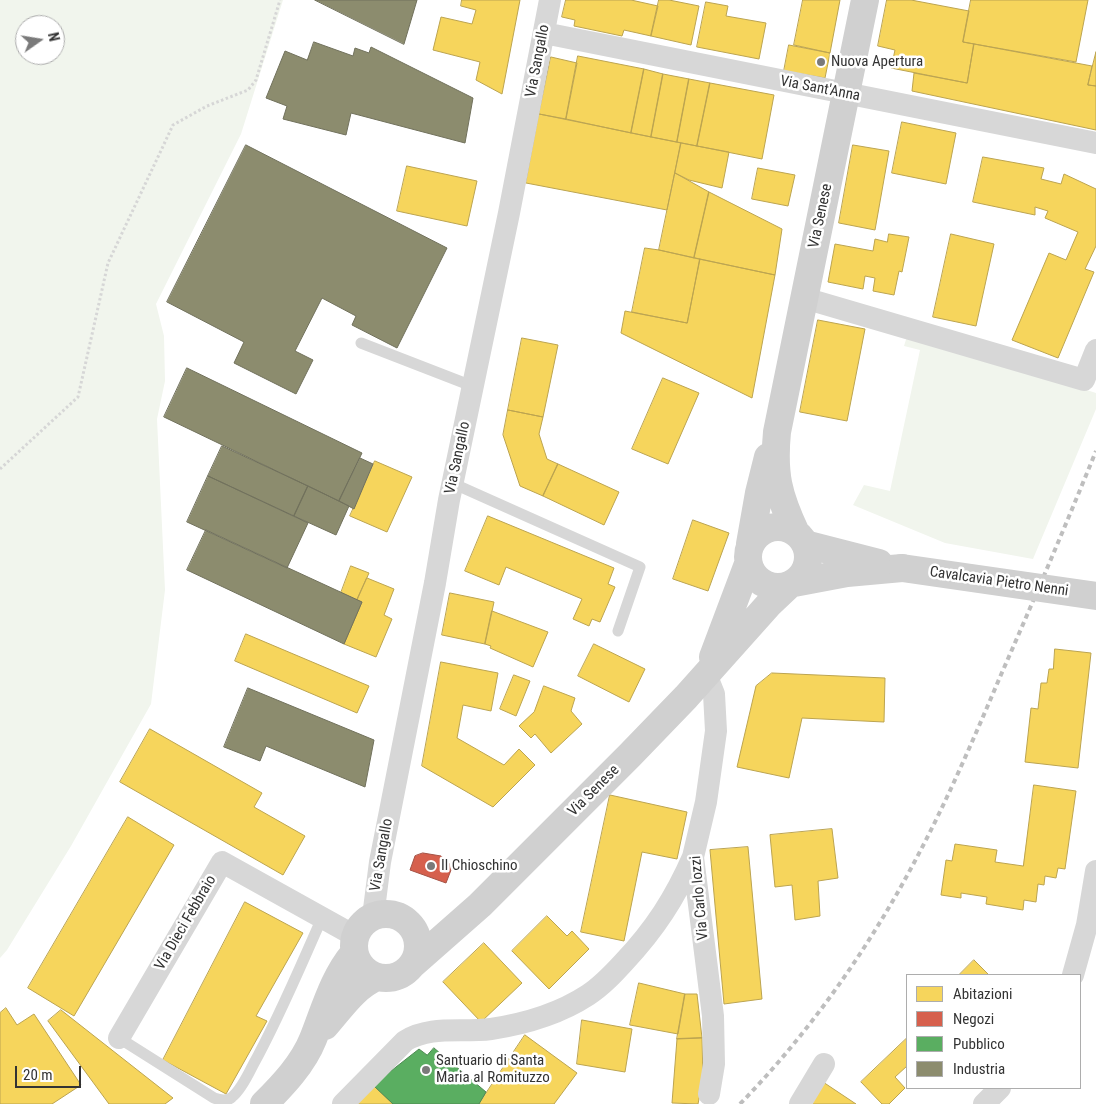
<!DOCTYPE html>
<style>
body{margin:0}
#map{position:relative;width:1096px;height:1104px;overflow:hidden;background:#fff;font-family:"Roboto Condensed",sans-serif}
canvas{display:block}
.legend{position:absolute;left:906px;top:974px;width:175px;height:115px;box-sizing:border-box;background:#fff;border:1px solid #adadad;margin:0;padding:6px 9px;list-style:none;font-size:15px;color:#333}
.legend li{display:flex;align-items:center;gap:10px;height:25px}
.legend b{width:25px;border:1px solid #adadad}
.north{position:absolute;left:15px;top:15px;width:50px;height:50px;box-sizing:border-box;background:#fff;border:1px solid #adadad;border-radius:50%;rotate:77deg;font-size:14px;font-weight:700;line-height:20px;text-align:center;color:#333}
.north::after{content:'';display:block;margin:auto;width:18px;height:22px;background:#7a7a7a;clip-path:polygon(50% 0,100% 100%,50% 72%,0 100%)}
.scale{position:absolute;left:15px;top:1066px;width:66px;height:22px;box-sizing:border-box;border:2px solid #333;border-top:0;padding-left:6px;font-size:15px;line-height:18px;white-space:nowrap;color:#333;-webkit-text-stroke:4px #fff;paint-order:stroke}
</style>
<div id="map">
<canvas width="1096" height="1104"></canvas>
<ul class="legend">
<li><b style="height:14px;background:#f6d55c"></b>Abitazioni</li>
<li><b style="height:14px;background:#d6604d"></b>Negozi</li>
<li><b style="height:14px;background:#5aae61"></b>Pubblico</li>
<li><b style="height:14px;background:#8c8c6e"></b>Industria</li>
</ul>
<div class="north">N</div>
<div class="scale">20 m</div>
</div>
<script>
const ctx = document.querySelector('canvas').getContext('2d');
ctx.lineJoin = 'round';
function fill(path, color) { ctx.fillStyle = color; ctx.fill(path, 'evenodd'); }
function stroke(path, color, width, dash) { ctx.strokeStyle = color; ctx.lineWidth = width; ctx.lineCap = dash ? 'butt' : 'round'; ctx.setLineDash(dash || []); ctx.stroke(path); }
function write(font, color, halo, rows, align = 'center') {
  ctx.font = font + ' "Roboto Condensed",sans-serif'; ctx.lineWidth = 5; ctx.setLineDash([]); ctx.textBaseline = 'middle'; ctx.strokeStyle = halo; ctx.fillStyle = color; for (const [text, x, y, turn = 0] of rows) {
    ctx.save(); ctx.translate(x, y); ctx.rotate((+turn || 0) * Math.PI / 180); ctx.textAlign = isNaN(turn) ? turn : align; if (halo) ctx.strokeText(text, 0, 0); ctx.fillText(text, 0, 0); ctx.restore();
  }
}
fill(new Path2D(`
 M0,0H283L241,134L156,304L164,336L165,381L157,419L165,590L151,704L71,846L7,950L0,958ZM25,25H55V55H25Z
 M908,333L1096,393V409L1033,559L945,543L853,505L864,485L890,491L920,350L904,346Z`), '#f1f5ed');
const homes = new Path2D(`
 M462,0H520L502,94L476,80L480,62L433,50L441,17L472,24L476,10L461,6Z
 M566,0H631L658,6L651,36L624,30L622,36L574,26L575,20L562,17Z
 M659,0H669L699,6L691,45L651,36Z
 M803,0H840L830,53L794,45Z
 M887,0H911L969,11L963,42L974,44L967,83L891,68L895,50L878,46Z
 M971,0H1088L1076,62L963,42Z
 M706,2L728,6L726,16L766,23L759,59L697,47Z
 M974,44L1092,66L1088,85L1096,86V130L912,91L914,73L967,83Z
 M789,45L830,53L825,78L784,71Z
 M1096,52V86L1088,85Z
 M578,56L644,69L631,133L566,119Z
 M551,57L577,63L566,119L539,114Z
 M644,69L663,74L651,137L631,133Z
 M663,74L689,79L677,142L651,137Z
 M689,79L710,83L697,146L677,142Z
 M710,83L774,95L762,159L697,146Z
 M539,114L681,143L667,210L526,183Z
 M902,122L956,133L946,184L892,173Z
 M681,143L729,152L722,188L689,180L675,173Z
 M853,145L889,151L875,230L839,223Z
 M983,157L1044,168L1041,179L1061,184L1064,174L1096,189V246L1085,269L1094,272L1058,358L1012,340L1049,253L1066,260L1078,232L1045,218L1048,211L1035,207V215L973,202Z
 M407,166L477,181L467,226L397,211Z
 M758,168L795,175L788,206L752,199Z
 M675,173L709,192L694,258L659,250Z
 M709,192L782,229L775,275L694,258Z
 M889,234L909,237L902,272L899,271L894,295L873,291L875,278L865,276L863,289L828,282L835,244L873,251L875,239L887,242Z
 M951,234L994,244L976,326L933,317Z
 M645,248L659,250L700,259L687,323L632,312Z
 M700,259L775,275L752,398L621,333L625,311L687,323Z
 M818,320L865,329L847,421L800,412Z
 M522,338L558,345L543,417L508,410Z
 M663,378L699,393L668,464L632,449Z
 M508,410L543,417L539,434L547,459L558,464L543,496L520,486L503,435Z
 M375,461L412,477L387,532L350,516Z
 M558,464L619,492L604,525L543,496Z
 M488,516L614,568L608,584L615,587L600,622L592,619L589,626L573,619L582,599L506,567L499,585L465,571Z
 M693,520L729,533L708,591L673,579Z
 M351,566L369,573L357,600L341,593Z
 M367,578L394,589L384,615L392,619L376,657L344,644L362,602L357,600Z
 M450,593L494,602L485,644L442,635Z
 M492,611L548,632L533,667L490,648L491,646L485,644Z
 M246,634L369,686L357,713L235,661Z
 M594,644L645,669L629,702L578,676Z
 M1055,649L1091,653L1078,768L1025,762L1031,708L1038,709L1041,683H1047L1049,669H1053Z
 M441,662L498,673L491,711L463,705L457,738L504,765L519,749L535,765L493,807L422,766Z
 M772,673L885,678L884,722L802,718L789,778L737,767L756,686Z
 M514,675L530,681L516,716L500,709Z
 M544,686L575,698L571,711L582,724L551,753L535,734L531,738L519,726L534,712Z
 M150,729L262,793L254,807L305,836L283,875L120,782Z
 M1034,785L1076,791L1065,869L1058,868L1056,878L1045,876L1044,885L1038,884L1036,902L1024,900L1023,910L986,904L987,897L961,893V898L941,895L946,860L952,861L955,844L997,850L995,862L1023,866Z
 M610,795L687,812L677,859L642,852L624,941L581,932Z
 M128,817L174,845L74,1016L28,988Z
 M832,829L838,878L818,881L820,916L795,920L792,885L775,887L770,835Z
 M748,847L762,999L724,1004L710,850Z
 M245,902L303,933L256,1016L267,1021L226,1094L163,1060Z
 M547,916L567,936L572,931L589,949L549,989L512,951Z
 M484,943L522,983L481,1022L443,982Z
 M974,960L989,975H959Z
 M639,983L685,994L678,1034L630,1025Z
 M685,994H697L702,1038L677,1039Z
 M6,1008L17,1025L34,1014L81,1085L52,1104H0V1013Z
 M61,1010L173,1098L165,1104H109L48,1021Z
 M582,1020L632,1029L625,1072L577,1064Z
 M525,1035L577,1073L554,1104H479Z
 M702,1038L703,1078L698,1104L672,1103L677,1039Z
 M907,1038V1066L895,1077L905,1088L889,1104H882L861,1082Z
 M823,1082L856,1104H808Z
 M373,1085L393,1104H356Z`);
fill(homes, '#f6d55c');
stroke(homes, '#bca450', 1);
const shops = new Path2D(`
 M423,853L441,856L449,863L451,870L446,883L410,870L415,856Z`);
fill(shops, '#d6604d');
stroke(shops, '#a55245', 1);
const public = new Path2D(`
 M434,1048L486,1092L479,1104H393L373,1085L419,1049L427,1055Z`);
fill(public, '#5aae61');
stroke(public, '#4e8953', 1);
const industry = new Path2D(`
 M315,0H417L404,44Z
 M314,42L353,56L355,48L369,53L371,47L473,98L465,143L351,113L346,135L283,119L287,106L266,98L285,51L307,60Z
 M246,145L447,248L397,348L352,325L356,316L322,298L295,351L313,360L296,394L234,363L244,342L167,302Z
 M187,368L362,453L339,501L164,417Z
 M222,446L308,486L294,516L208,476Z
 M360,458L373,464L354,509L339,501Z
 M208,476L308,523L287,568L187,522Z
 M308,486L349,506L336,535L294,516Z
 M206,530L362,602L344,644L187,570Z
 M248,688L374,740L365,787L266,746L260,761L224,747Z`);
fill(industry, '#8c8c6e');
stroke(industry, '#71715c', 1);
stroke(new Path2D(`
 M0,469L78,397L108,263L173,125L207,106L248,90L256,80L280,0`), '#d6d6d6', 3, [2.5, 2.5]);
stroke(new Path2D(`
 M361,343L472,386
 M452,483L640,567L618,631
 M119,1038L214,1098C220,1100 227,1102 232,1097C241,1090 248,1075 253,1065C279,1018 300,967 322,918`), '#d7d7d7', 11);
stroke(new Path2D(`
 M544,33L1096,143
 M804,298L1084,380L1096,350
 M706,674L714,694L716,731L706,802L693,857L713,1016L714,1064L709,1094
 M373,917L380,862L435,583L449,500L509,213L550,0
 M1073,975L1087,925L1096,871
 M119,1038L222,862L355,936
 M343,1104L405,1041C431,1025 461,1033 491,1029C524,1024 559,1014 588,995C602,986 613,974 624,962C655,929 675,898 693,857
 M800,1104L824,1064
 M984,1104L1000,1088`), '#d7d7d7', 22);
stroke(new Path2D(`
 M748 557a30 30 0 1 1 60 0a30 30 0 1 1-60 0Z
 M796,533C778,495 773,474 777,432L865,0
 M750,544L759,493L768,457
 M805,544L879,563
 M794,583L847,573L902,568
 M713,657L748,564
 M354 946a32 32 0 1 1 64 0a32 32 0 1 1-64 0Z
 M413,964L480,905L630,755L686,697L770,603L788,586
 M325,1026C341,1008 354,987 377,977
 M264,1104C283,1085 303,1064 313,1039C325,1009 333,978 354,953`), '#d0d0d0', 28);
stroke(new Path2D(`
 M740,1104C810,1032 869,948 916,859C947,801 974,738 1000,677C1033,602 1065,527 1096,451`), '#bebebe', 4, [5, 4]);
stroke(new Path2D(`
 M902,568L1096,596`), '#d0d0d0', 28);
for (const [x, y, r, color] of [
 [821,62,5,"#7a7a7a"],
 [431,866,5,"#7a7a7a"],
 [426,1070,5,"#7a7a7a"]
]) { const dot = new Path2D(); dot.arc(x, y, r, 0, 2 * Math.PI); ctx.fillStyle = color; ctx.fill(dot); stroke(dot, '#fff', 2); }
write('15px', '#333', '#fff', [
 ["Via Sangallo",538,61,-79],
 ["Via Sant'Anna",820,89,11],
 ["Via Senese",821,216,-78],
 ["Via Sangallo",458,458,-78],
 ["Cavalcavia Pietro Nenni",999,582,8],
 ["Via Senese",594,791,-45],
 ["Via Sangallo",382,855,-80],
 ["Via Carlo Iozzi",700,898,-95],
 ["Via Dieci Febbraio",186,923,-60]
]);
write('15px', '#333', '#fff', [
 ["Nuova Apertura",831,62],
 ["Il Chioschino",441,866],
 ["Santuario di Santa",436,1061],
 ["Maria al Romituzzo",436,1078]
], 'left');
</script>
